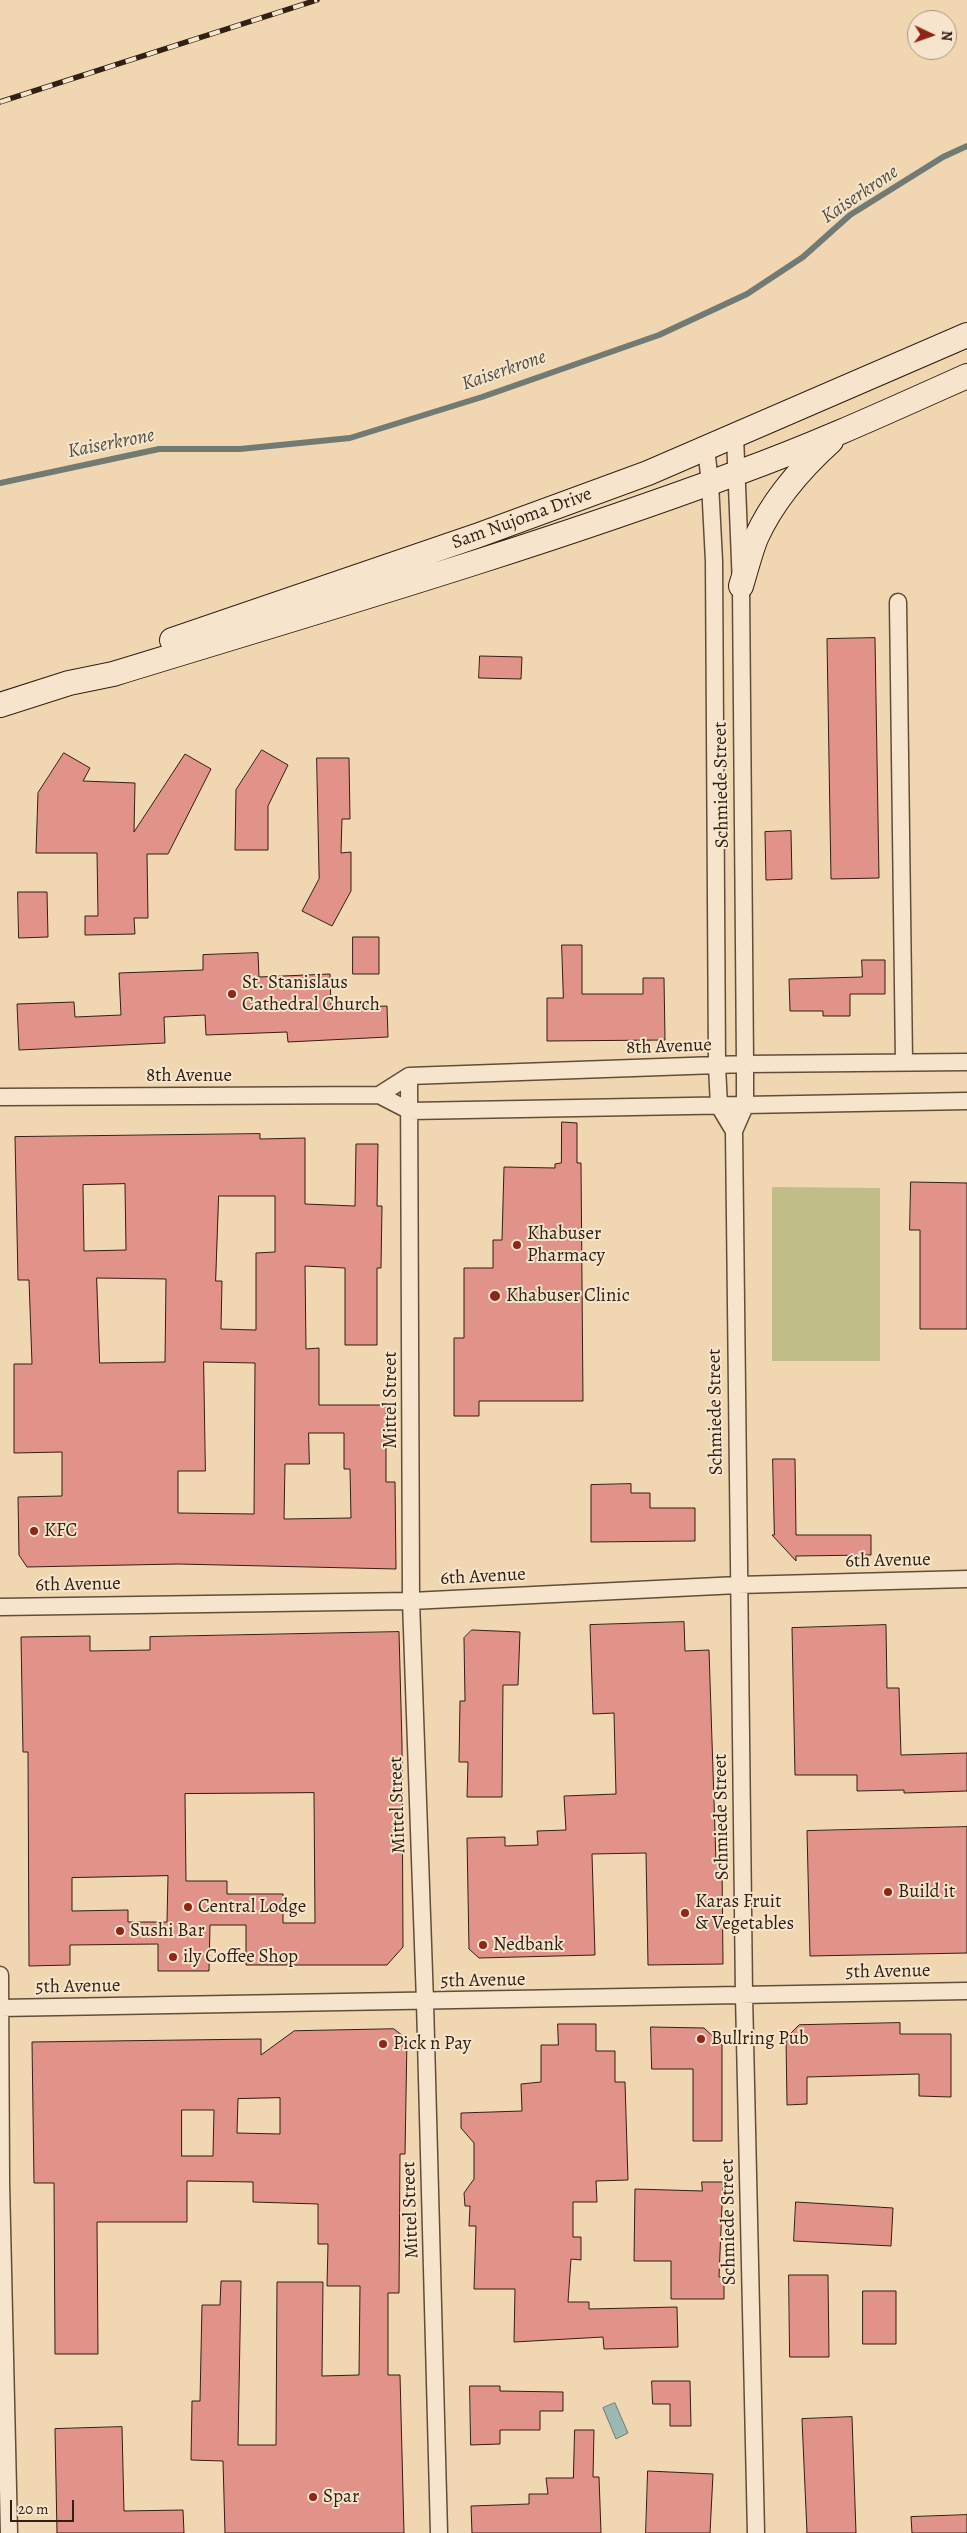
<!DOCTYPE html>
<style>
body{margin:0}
#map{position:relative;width:967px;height:2533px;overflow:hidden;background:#f1d7b1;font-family:Alegreya,serif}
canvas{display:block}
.north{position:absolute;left:907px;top:10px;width:50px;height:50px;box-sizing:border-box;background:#f6e5cc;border:1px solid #a79682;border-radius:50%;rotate:93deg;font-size:14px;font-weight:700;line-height:20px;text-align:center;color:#312013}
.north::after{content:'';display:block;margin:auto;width:18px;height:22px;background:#8f2418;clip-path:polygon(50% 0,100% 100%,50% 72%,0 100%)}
.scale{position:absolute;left:10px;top:2500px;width:64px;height:22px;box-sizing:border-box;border:2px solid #312013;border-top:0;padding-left:6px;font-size:15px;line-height:18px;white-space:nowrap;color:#312013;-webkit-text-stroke:4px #f6e5cc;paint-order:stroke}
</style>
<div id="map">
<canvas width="967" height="2533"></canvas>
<div class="north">N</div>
<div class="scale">20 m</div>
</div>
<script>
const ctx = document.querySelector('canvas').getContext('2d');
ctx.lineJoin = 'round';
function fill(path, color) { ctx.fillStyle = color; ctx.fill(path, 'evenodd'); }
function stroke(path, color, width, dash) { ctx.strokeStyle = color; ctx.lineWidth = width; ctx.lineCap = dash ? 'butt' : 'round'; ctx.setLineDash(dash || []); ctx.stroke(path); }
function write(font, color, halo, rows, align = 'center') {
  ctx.font = font + ' Alegreya,serif'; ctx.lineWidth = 4; ctx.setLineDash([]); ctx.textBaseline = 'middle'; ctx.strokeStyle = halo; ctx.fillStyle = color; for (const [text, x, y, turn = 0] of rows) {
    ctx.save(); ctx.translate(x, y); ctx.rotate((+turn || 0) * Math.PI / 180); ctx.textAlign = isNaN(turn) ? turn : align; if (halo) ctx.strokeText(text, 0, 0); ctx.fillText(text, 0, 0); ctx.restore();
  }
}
fill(new Path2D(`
 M772,1187L880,1188V1361H772Z`), '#c0bd88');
const water = new Path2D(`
 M615,2403L628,2433L616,2439L603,2408Z`);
fill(water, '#9cb8b3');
stroke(water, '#717b73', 1);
stroke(new Path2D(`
 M0,483L159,449H240L350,438L482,397L659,335L747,294L803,257L850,215L943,157L967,146`), '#717b73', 6);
const building = new Path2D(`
 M875,638L879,878L831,879L827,639Z
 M480,656L522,657L521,679L479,678Z
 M262,750L288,765L268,806V850H235L236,790Z
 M64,753L90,768L83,781L135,783L134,832L185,754L211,769L168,854H147L148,918H134L135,934L85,935V916H98L97,853H36L38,793Z
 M317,758H349L350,819H342L341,853L351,852V891L332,926L302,911L319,879Z
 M791,831L792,879L766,880L765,832Z
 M18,892H47L48,937L19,938Z
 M353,937H379V974H353Z
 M562,945H582V994H643V978H664L665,1040L547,1041V998H563Z
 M258,953L259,977L330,974L331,1008L387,1006L388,1037L288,1042L287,1032L206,1035L205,1015L164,1017L165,1043L19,1050L17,1004L74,1002L75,1017L121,1015L119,973L203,970V955Z
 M862,960H885V994H850V1016H823V1011H790L789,979L862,977Z
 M562,1122L577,1123V1163H581L583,1401H479V1416H454V1338H464V1268H493V1240H502L504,1167L555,1168V1164L561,1163Z
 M260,1134V1139L305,1138V1204L355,1206L356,1144H378L377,1206H382L381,1268H377V1345H345V1268L305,1266L306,1349L319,1348V1405H386V1482H395L396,1569L178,1564L27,1567L19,1555L18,1497L62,1496V1452L14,1453V1364H32L29,1280H18L15,1137ZM125,1184L126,1250L84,1251L83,1185ZM219,1196H275V1252L256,1253V1330L221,1329L222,1281H216ZM97,1278L166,1279L165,1362L100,1363ZM204,1362L255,1363L254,1514L178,1513V1471H205ZM309,1433H344V1469H350L351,1518L284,1519L285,1464H309Z
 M911,1182L967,1183V1329H920V1230H910Z
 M773,1459H795L796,1535H871V1555L796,1556V1561L772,1535H774Z
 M631,1484V1493H650V1508H695V1541L591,1542V1485Z
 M684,1622L685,1651L709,1650L716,1862H722L723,1964L648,1965L646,1853L592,1854L595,1955L479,1958L469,1949L467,1838L505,1837V1846L538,1845L537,1831L566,1830L564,1796L616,1794L614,1713L593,1714L590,1625Z
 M886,1625L887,1688H899L901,1755L967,1753V1791L904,1793V1790L857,1791V1775H795L792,1628Z
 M472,1630L520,1632L518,1685H503L502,1797H467L468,1762H459L460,1701H465L464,1638Z
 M399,1632L402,1744L403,1947L387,1965H246V1925H210L209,1971H158V1944L70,1945V1965L29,1966L28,1752H23L21,1637L90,1636V1651L150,1650V1637ZM314,1793L315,1923H283V1894H227V1881H186L185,1794ZM168,1876L167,1922H128V1910L72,1911V1878Z
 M967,1827V1953L810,1956L807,1831Z
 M900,2023V2034H951V2097L919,2096V2074L807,2077V2104L787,2105L786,2038L799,2025Z
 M558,2024H596V2051H615V2082H625L628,2180L596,2181L597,2202H573V2237H581V2260L571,2259L568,2302H589V2309L677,2307L678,2347L604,2349L603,2337L514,2342L515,2289H474L476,2226H469L470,2206H465L464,2193L474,2179V2143L461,2128V2113L522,2111L521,2084L541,2082V2045H558Z
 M651,2027L704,2028L722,2045V2141H693V2069H652Z
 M394,2029L407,2039L405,2154H400L399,2293H388V2375H400L404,2533H225L223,2461L191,2460L192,2401H200L202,2305H220L221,2281H241L238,2445H276L277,2282H323L322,2376L359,2375L360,2286H327L328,2244H318V2204L253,2202V2182L187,2181V2222H97L98,2354H55L54,2183H34L32,2042L261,2039V2055L294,2031ZM280,2098V2134L237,2133L238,2099ZM182,2110H214L213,2156H182Z
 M702,2182H723L719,2277H724V2299H671V2261H634L635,2189L702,2191Z
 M796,2202L893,2208L891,2246L794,2241Z
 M789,2275H828L829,2357H790Z
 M863,2291H896V2344H863Z
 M652,2381H690L691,2426H670V2404H653Z
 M470,2386H500V2391L563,2392V2411H540V2430H500V2444L471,2445Z
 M852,2417L856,2533H807L802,2419Z
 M122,2427L124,2511L183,2510L184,2533H57L55,2429Z
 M575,2430H594L593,2477H599L601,2533H472L471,2506L529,2504V2494H548L546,2478H573Z
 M648,2471L713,2474L710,2533H646Z
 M967,2515V2533H912L911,2517Z`);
fill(building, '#e19289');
stroke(building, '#312013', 1);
const street = new Path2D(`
 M735,436L741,586L745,1064V1106L734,1131L744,1995L756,2533
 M706,448L710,483L714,561L717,1066L719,1106L734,1131
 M898,602L904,1062
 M409,1076L411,1601L425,2002L439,2533
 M379,1095L409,1076L745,1064L967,1062
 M0,1097L379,1095L410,1111L967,1101
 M0,1607L411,1601L738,1585L967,1579
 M0,1975L1,2182L9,2533
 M0,2008L967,1991`);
const secondary = new Path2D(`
 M741,586C746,570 750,553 756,538C773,500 800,469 831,441
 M172,640L479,535L648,473L967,335
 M0,705L69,683L113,674C322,610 532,549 737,473C815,445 891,410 967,376`);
stroke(street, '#614e3a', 19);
stroke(secondary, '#312013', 26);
stroke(street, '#f6e5cc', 16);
stroke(secondary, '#f6e5cc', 24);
const rail = new Path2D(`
 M0,102L317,0`);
stroke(rail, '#312013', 5.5);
stroke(rail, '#f6e5cc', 4, [11]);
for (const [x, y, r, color] of [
 [232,994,5,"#8f2418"],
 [517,1245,5,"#8f2418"],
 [495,1296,6,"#8f2418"],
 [34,1531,5,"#8f2418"],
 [888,1892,5,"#8f2418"],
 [188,1907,5,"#8f2418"],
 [685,1913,5,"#8f2418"],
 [120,1931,5,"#8f2418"],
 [483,1945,5,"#8f2418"],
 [173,1957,5,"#8f2418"],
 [701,2039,5,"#8f2418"],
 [383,2044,5,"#8f2418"],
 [313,2497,5,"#8f2418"]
]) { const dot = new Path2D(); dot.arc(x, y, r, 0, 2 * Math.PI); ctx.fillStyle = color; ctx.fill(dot); stroke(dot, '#f6e5cc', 2); }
write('19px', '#312013', '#f6e5cc', [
 ["Sam Nujoma Drive",522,519,-20],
 ["Schmiede Street",722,785,-91],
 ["8th Avenue",669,1047,-2],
 ["8th Avenue",189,1076],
 ["Mittel Street",391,1400,-90],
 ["Schmiede Street",716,1412,-91],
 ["6th Avenue",888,1561,-1],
 ["6th Avenue",483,1577,-3],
 ["6th Avenue",78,1585,-1],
 ["Mittel Street",398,1805,-92],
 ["Schmiede Street",722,1817,-91],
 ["5th Avenue",888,1972,-1],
 ["5th Avenue",483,1981,-1],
 ["5th Avenue",78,1987,-1],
 ["Mittel Street",411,2210,-92],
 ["Schmiede Street",729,2222,-91]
]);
write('19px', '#312013', '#f6e5cc', [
 ["St. Stanislaus",242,983],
 ["Cathedral Church",242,1005],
 ["Khabuser",527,1234],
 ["Pharmacy",527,1256],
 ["Khabuser Clinic",506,1296],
 ["KFC",44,1531],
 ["Build it",898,1892],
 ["Karas Fruit",695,1902],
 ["& Vegetables",695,1924],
 ["Central Lodge",198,1907],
 ["Sushi Bar",130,1931],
 ["Nedbank",493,1945],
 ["ily Coffee Shop",183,1957],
 ["Bullring Pub",711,2039],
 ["Pick n Pay",393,2044],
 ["Spar",323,2497]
], 'left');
write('italic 20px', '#514e43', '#f6e5cc', [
 ["Kaiserkrone",860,195,-34],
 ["Kaiserkrone",504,371,-19],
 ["Kaiserkrone",111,444,-11]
]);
</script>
